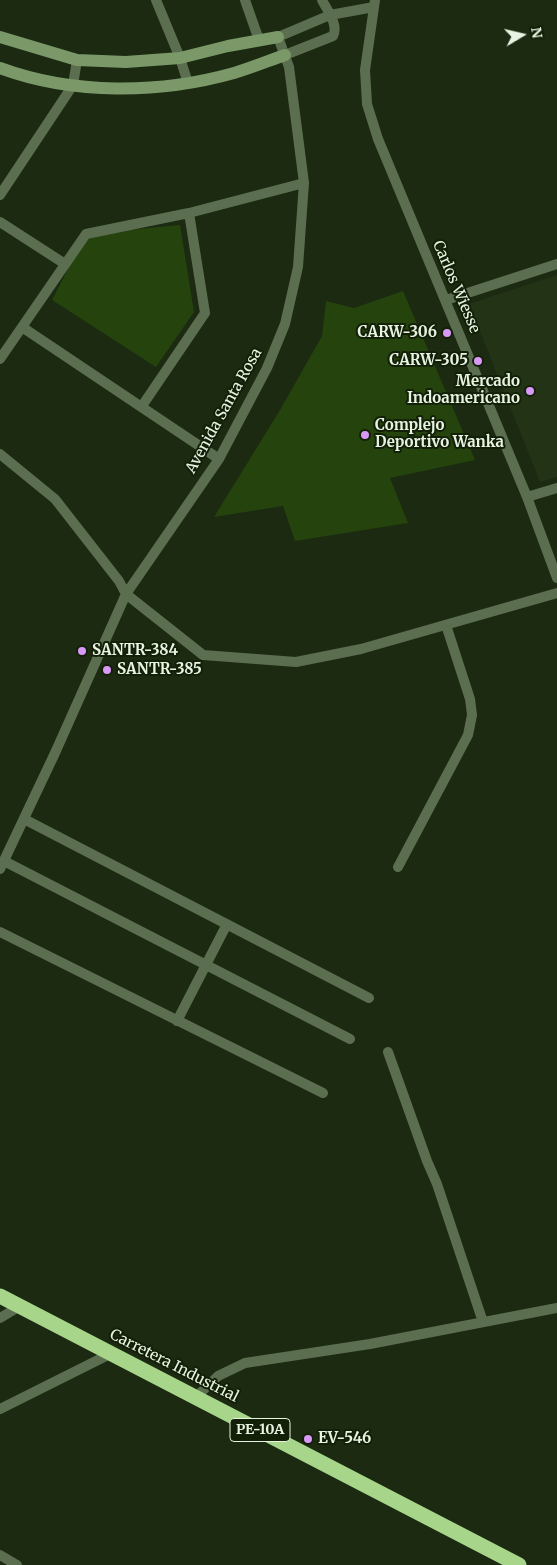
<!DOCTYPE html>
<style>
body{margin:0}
#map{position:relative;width:557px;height:1565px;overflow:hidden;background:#1b2a11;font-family:Merriweather,serif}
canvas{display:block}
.north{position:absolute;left:497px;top:10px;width:50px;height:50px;-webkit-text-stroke:4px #112007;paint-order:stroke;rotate:81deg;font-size:14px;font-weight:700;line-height:20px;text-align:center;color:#e9f3e3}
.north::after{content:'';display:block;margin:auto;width:18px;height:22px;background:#e9f3e3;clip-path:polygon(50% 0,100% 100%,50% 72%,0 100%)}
</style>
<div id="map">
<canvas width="557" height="1565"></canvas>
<div class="north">N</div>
</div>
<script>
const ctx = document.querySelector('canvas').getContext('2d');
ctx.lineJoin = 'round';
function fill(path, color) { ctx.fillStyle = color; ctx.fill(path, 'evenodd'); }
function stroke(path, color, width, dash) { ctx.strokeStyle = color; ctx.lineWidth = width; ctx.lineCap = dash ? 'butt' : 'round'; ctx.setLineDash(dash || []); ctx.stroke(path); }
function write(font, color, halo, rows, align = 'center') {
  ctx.font = font + ' Merriweather,serif'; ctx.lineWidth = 4; ctx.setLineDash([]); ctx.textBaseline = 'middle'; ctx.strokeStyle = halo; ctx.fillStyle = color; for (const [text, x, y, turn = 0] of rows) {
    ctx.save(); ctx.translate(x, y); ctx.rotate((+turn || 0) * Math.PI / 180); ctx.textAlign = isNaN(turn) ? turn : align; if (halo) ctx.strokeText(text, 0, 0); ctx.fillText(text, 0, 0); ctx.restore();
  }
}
fill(new Path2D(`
 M557,275V477L540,482L469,304Z`), '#223415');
fill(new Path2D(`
 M180,225L194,312L156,367L52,300L86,234Z
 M403,291L475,460L390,478L408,523L295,541L283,506L214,517L280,410L322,336L326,301L354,308Z`), '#25430c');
stroke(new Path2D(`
 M156,0L180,58L188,83
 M245,0L259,40
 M375,0L365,70L367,104L378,139L527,497L557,578
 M285,55L333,36C339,25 327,10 322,0
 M0,195L73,85L77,60
 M0,222L65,264
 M446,300L557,264
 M22,327L219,459
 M0,359L86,234L189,213L304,183
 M142,406L205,313L189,213
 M0,454L55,499L119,581L126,594L203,655L296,662L361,649L557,593
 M527,497L557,488
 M24,819L369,998
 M4,861L350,1039
 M398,867L468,735L472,715L470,699L446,625
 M0,869L55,753L126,594L219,459L267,368L285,324L298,267L304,183L289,67L278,37L330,15L374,7
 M0,932L323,1093
 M177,1021L227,924
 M388,1052L427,1161L437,1184L483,1322
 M0,1318L20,1306
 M196,1397L218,1376L245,1363L370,1344L557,1308
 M0,1409L112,1353
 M0,1555L17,1565`), '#5c6e50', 10);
stroke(new Path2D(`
 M0,37L77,60L126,62L180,58L228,46L278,37
 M0,68C73,95 159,94 234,73C251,68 268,61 285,55`), '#7a9868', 12);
stroke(new Path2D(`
 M0,1296L519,1565`), '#a7d68a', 15);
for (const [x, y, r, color] of [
 [447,333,5,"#d99af7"],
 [478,361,5,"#d99af7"],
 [530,391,5,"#d99af7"],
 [365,435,5,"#d99af7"],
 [82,651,5,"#d99af7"],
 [107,670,5,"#d99af7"],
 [308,1439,5,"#d99af7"]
]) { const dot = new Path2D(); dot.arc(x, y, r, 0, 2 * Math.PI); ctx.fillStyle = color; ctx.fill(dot); stroke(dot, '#112007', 2); }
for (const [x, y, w] of [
 [260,1430,60]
]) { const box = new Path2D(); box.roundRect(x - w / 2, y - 11.5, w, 23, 4); ctx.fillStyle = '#112007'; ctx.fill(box); stroke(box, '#e9f3e3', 1); }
write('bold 14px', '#e9f3e3', null, [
 ["PE-10A",260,1430]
]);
write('15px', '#e9f3e3', '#112007', [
 ["Carlos Wiesse",456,287,67],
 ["Avenida Santa Rosa",224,411,-61],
 ["Carretera Industrial",174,1366,27]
]);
write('bold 15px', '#e9f3e3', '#112007', [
 ["CARW-306",437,333,"right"],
 ["CARW-305",468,361,"right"],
 ["Mercado",520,382,"right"],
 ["Indoamericano",520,399,"right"],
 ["Complejo",375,426],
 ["Deportivo Wanka",375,443],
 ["SANTR-384",92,651],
 ["SANTR-385",117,670],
 ["EV-546",318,1439]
], 'left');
</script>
